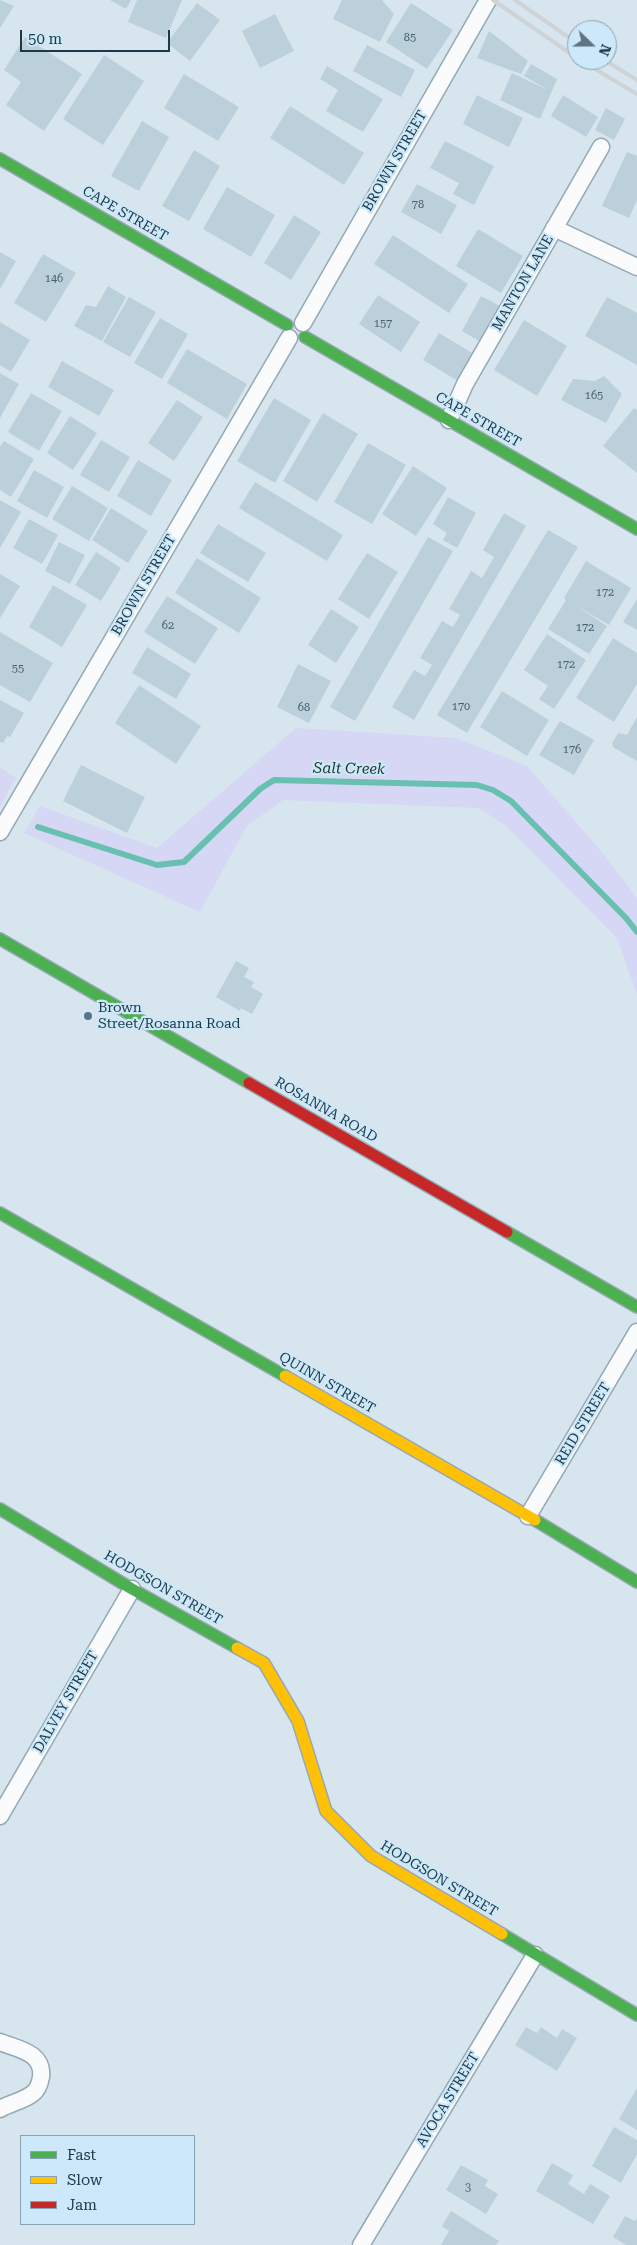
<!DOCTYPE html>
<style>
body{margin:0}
#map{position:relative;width:637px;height:2245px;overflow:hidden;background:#d7e5ee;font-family:"Roboto Serif",serif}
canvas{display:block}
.legend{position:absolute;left:20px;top:2135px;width:175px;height:90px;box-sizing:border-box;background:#cde8f8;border:1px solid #86a2b2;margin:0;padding:6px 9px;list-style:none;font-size:15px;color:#1c3849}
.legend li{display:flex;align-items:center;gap:10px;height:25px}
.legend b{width:25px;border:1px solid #86a2b2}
.north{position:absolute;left:567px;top:20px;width:50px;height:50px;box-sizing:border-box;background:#cde8f8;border:1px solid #86a2b2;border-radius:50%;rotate:112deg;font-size:14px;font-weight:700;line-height:20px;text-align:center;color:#1c3849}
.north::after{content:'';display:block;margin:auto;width:18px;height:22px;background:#5d7583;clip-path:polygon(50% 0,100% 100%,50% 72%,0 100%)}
.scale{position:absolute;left:20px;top:30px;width:150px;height:22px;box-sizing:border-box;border:2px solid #1c3849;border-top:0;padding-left:6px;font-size:15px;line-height:18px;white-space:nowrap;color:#1c3849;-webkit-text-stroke:4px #cde8f8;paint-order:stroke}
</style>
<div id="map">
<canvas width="637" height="2245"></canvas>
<ul class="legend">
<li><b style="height:6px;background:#4caf50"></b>Fast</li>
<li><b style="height:6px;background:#ffc107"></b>Slow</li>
<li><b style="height:6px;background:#c62828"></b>Jam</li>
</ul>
<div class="north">N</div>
<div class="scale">50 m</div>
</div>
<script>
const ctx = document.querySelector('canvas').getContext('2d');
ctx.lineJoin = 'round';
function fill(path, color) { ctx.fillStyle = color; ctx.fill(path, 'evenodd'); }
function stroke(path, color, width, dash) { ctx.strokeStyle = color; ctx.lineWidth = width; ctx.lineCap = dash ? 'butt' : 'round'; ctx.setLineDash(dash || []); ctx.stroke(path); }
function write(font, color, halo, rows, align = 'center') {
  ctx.font = font + ' "Roboto Serif",serif'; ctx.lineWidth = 4.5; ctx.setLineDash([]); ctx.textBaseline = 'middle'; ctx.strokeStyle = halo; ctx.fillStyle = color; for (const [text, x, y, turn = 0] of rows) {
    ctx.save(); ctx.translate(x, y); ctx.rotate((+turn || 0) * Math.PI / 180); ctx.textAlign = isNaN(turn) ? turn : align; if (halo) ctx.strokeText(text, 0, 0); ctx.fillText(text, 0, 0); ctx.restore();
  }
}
fill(new Path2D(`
 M296,728L456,738L527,766L602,852L637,898V994L617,938L506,826L479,808L283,800L246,827L200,912L24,833L40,806L157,848Z
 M0,768L16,778L0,806Z`), '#d6d7f4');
stroke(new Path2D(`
 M38,827L157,865L184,862L260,789L274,780L477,785L493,790L511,801L626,918L637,932`), '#68c0b1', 6);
fill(new Path2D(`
 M0,0L14,6L0,28Z
 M110,0H131L126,9Z
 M137,0H182L166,38L128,22Z
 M342,0H382L394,14L380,42L333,19Z
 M197,3L220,20L190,61L167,43Z
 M411,3L453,30L427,69L386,42Z
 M275,14L294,51L260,68L242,31Z
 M489,31L528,61L521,74L477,58Z
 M25,37L82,74L44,131L6,105L21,82L4,70Z
 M367,45L415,70L401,97L353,71Z
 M104,55L144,81L103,145L63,119Z
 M531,64L557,79L540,119L500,100L512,73L548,90L524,76Z
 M327,66L383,99L363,132L326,111L338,90L320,79Z
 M184,74L239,107L218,141L164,108Z
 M477,95L523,118L509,147L463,124Z
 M563,95L598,117L586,137L551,116Z
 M290,106L364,153L344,185L270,138Z
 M606,108L625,119L614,140L595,130Z
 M142,121L169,137L139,191L111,176Z
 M445,141L494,166L474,205L453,194L459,183L430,168Z
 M194,150L220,166L189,221L162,206Z
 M627,152L637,156V200L629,218L602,206Z
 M417,184L457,205L441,234L401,212Z
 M227,187L275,215L251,257L203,229Z
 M294,215L321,232L291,280L264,263Z
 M478,229L523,256L501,293L456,266Z
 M393,235L468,284L449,313L374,264Z
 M0,252L16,261L0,289Z
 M43,254L76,273L46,322L14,303Z
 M108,286L126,297L102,341L74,326L86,305L96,307Z
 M378,295L420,322L401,352L359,324Z
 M481,296L504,308L484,344L462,331Z
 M129,297L156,312L130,357L103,342Z
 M607,297L637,313V365L585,336Z
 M160,318L188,334L162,379L134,363Z
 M524,320L567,346L537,396L494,370Z
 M0,322L30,340L11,372L0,365Z
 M439,333L474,354L458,381L423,360Z
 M187,349L247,384L227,419L167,383Z
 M62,361L114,390L99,416L48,387Z
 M0,373L19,384L0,418Z
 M604,376L622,394L606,423L561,400L573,379L595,381Z
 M31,393L62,411L39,451L8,432Z
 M274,398L311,420L275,483L237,461Z
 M177,400L203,417L174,461L148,443Z
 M634,408L637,410V473L603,446Z
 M323,413L358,434L317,502L283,481Z
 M70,416L97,433L73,470L47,453Z
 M101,440L130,457L109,492L80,475Z
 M4,441L34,459L11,497L0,490V447Z
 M368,443L406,465L372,524L334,502Z
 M138,460L172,480L151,516L117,496Z
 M413,466L447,488L416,536L382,514Z
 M34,470L64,487L47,518L17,501Z
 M255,482L343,535L327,561L239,508Z
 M72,486L108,508L89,541L52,519Z
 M448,497L476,513L457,548L443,540L447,533L433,524Z
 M0,500L21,512L0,548Z
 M111,508L148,531L128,563L92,540Z
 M504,513L526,526L414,720L392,707L414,670L425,676L432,665L420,658L442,621L453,627L460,615L449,609L471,571L482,578L494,557L483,550Z
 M29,519L58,535L42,564L13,548Z
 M218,524L266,553L248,582L200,553Z
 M548,530L578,547L467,733L437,715Z
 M428,537L453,551L355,721L330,707Z
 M59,542L85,555L70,584L45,571Z
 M96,552L121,568L101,601L75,585Z
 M367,553L398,572L369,619L338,599Z
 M197,558L261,598L239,633L175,593Z
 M586,561L631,588L609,625L575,605L607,626L589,654L548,629L566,600L564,598Z
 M0,574L20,586L0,618Z
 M53,585L87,605L62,647L29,627Z
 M167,596L218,628L195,664L144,632Z
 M637,599V630L623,622Z
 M331,609L359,627L336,663L308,645Z
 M0,632L53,663L30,702L0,685Z
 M547,634L586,660L554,709L539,699L548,686L524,670Z
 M613,638L637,653V684L614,722L576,698Z
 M147,647L191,674L176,699L132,673Z
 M298,664L331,681L309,723L277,707Z
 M139,685L201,726L176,764L115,723Z
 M502,691L549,720L527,756L480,727Z
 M0,700L24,713L10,737L7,736L3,743L0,742Z
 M637,717V761L613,747L612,744L618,733L627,735Z
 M560,721L594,740L574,775L539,755Z
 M81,765L145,797L127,833L63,801Z
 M236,961L249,968L244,977L254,982L251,987L263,994L252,1014L241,1008L240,1011L216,997Z
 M526,2027L537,2033L541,2027L557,2038L562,2029L577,2038L557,2071L515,2045Z
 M637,2088V2130L619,2119Z
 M614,2127L637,2140V2154L621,2183L592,2166Z
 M552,2163L573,2175L568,2184L584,2194L590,2184L610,2196L593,2224L536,2191Z
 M461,2165L488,2180L485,2186L498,2194L486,2214L446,2190Z
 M451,2211L499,2241L496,2245H441L449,2231L442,2226Z
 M625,2216L635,2221L637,2218V2245H626L613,2237Z`), '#bcd0db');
const street = new Path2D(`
 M554,228L637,267
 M303,323L488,0
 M449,420L465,384L601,147
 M0,832L289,338
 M528,1516L637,1332
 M0,1816L132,1589
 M0,2042C17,2049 44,2052 41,2077C40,2083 38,2090 32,2094C23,2101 10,2103 0,2109
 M361,2245L535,1955`);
const fast = new Path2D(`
 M0,159L287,325
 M305,337L637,529
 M0,939L249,1083
 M0,1213L285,1376
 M507,1232L637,1307
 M0,1509L132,1589L237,1648
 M535,1520L637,1582
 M502,1934L637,2015`);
const slow = new Path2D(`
 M285,1376L535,1520
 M237,1648L264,1663L298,1721L326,1811L371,1856L502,1934`);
const jam = new Path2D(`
 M249,1083L507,1232`);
stroke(street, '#95a8b4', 19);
stroke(fast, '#95a8b4', 14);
stroke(slow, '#95a8b4', 14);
stroke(jam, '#95a8b4', 14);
stroke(street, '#f9fbfc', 16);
stroke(fast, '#4caf50', 11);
stroke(slow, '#ffc107', 11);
stroke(jam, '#c62828', 11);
stroke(new Path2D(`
 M493,0L577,58
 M515,0L577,43
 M580,60L637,94
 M604,60L637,80`), '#ced3d6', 4);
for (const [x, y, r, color] of [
 [88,1016,5,"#5d7583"]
]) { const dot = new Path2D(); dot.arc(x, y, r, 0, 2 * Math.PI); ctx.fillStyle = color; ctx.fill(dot); stroke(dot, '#cde8f8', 2); }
write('11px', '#46606f', null, [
 ["85",410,38],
 ["78",418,205],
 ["146",54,279],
 ["157",383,324],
 ["165",594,396],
 ["172",605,593],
 ["62",168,626],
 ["172",585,628],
 ["172",566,665],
 ["55",18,669],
 ["170",461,707],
 ["68",304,708],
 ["176",572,750],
 ["3",468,2188]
]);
write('14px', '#1c3849', '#cde8f8', [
 ["BROWN STREET",395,161,-60],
 ["CAPE STREET",125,214,30],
 ["MANTON LANE",523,283,-60],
 ["CAPE STREET",478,420,30],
 ["BROWN STREET",144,585,-60],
 ["ROSANNA ROAD",326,1110,30],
 ["QUINN STREET",327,1383,30],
 ["REID STREET",583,1424,-59],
 ["HODGSON STREET",163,1588,30],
 ["DALVEY STREET",66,1702,-60],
 ["HODGSON STREET",439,1879,31],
 ["AVOCA STREET",448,2100,-59]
]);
write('14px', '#1c3849', '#cde8f8', [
 ["Brown",98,1008],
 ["Street/Rosanna Road",98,1024]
], 'left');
write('italic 15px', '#213a34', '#cde8f8', [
 ["Salt Creek",349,769,1]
]);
</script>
